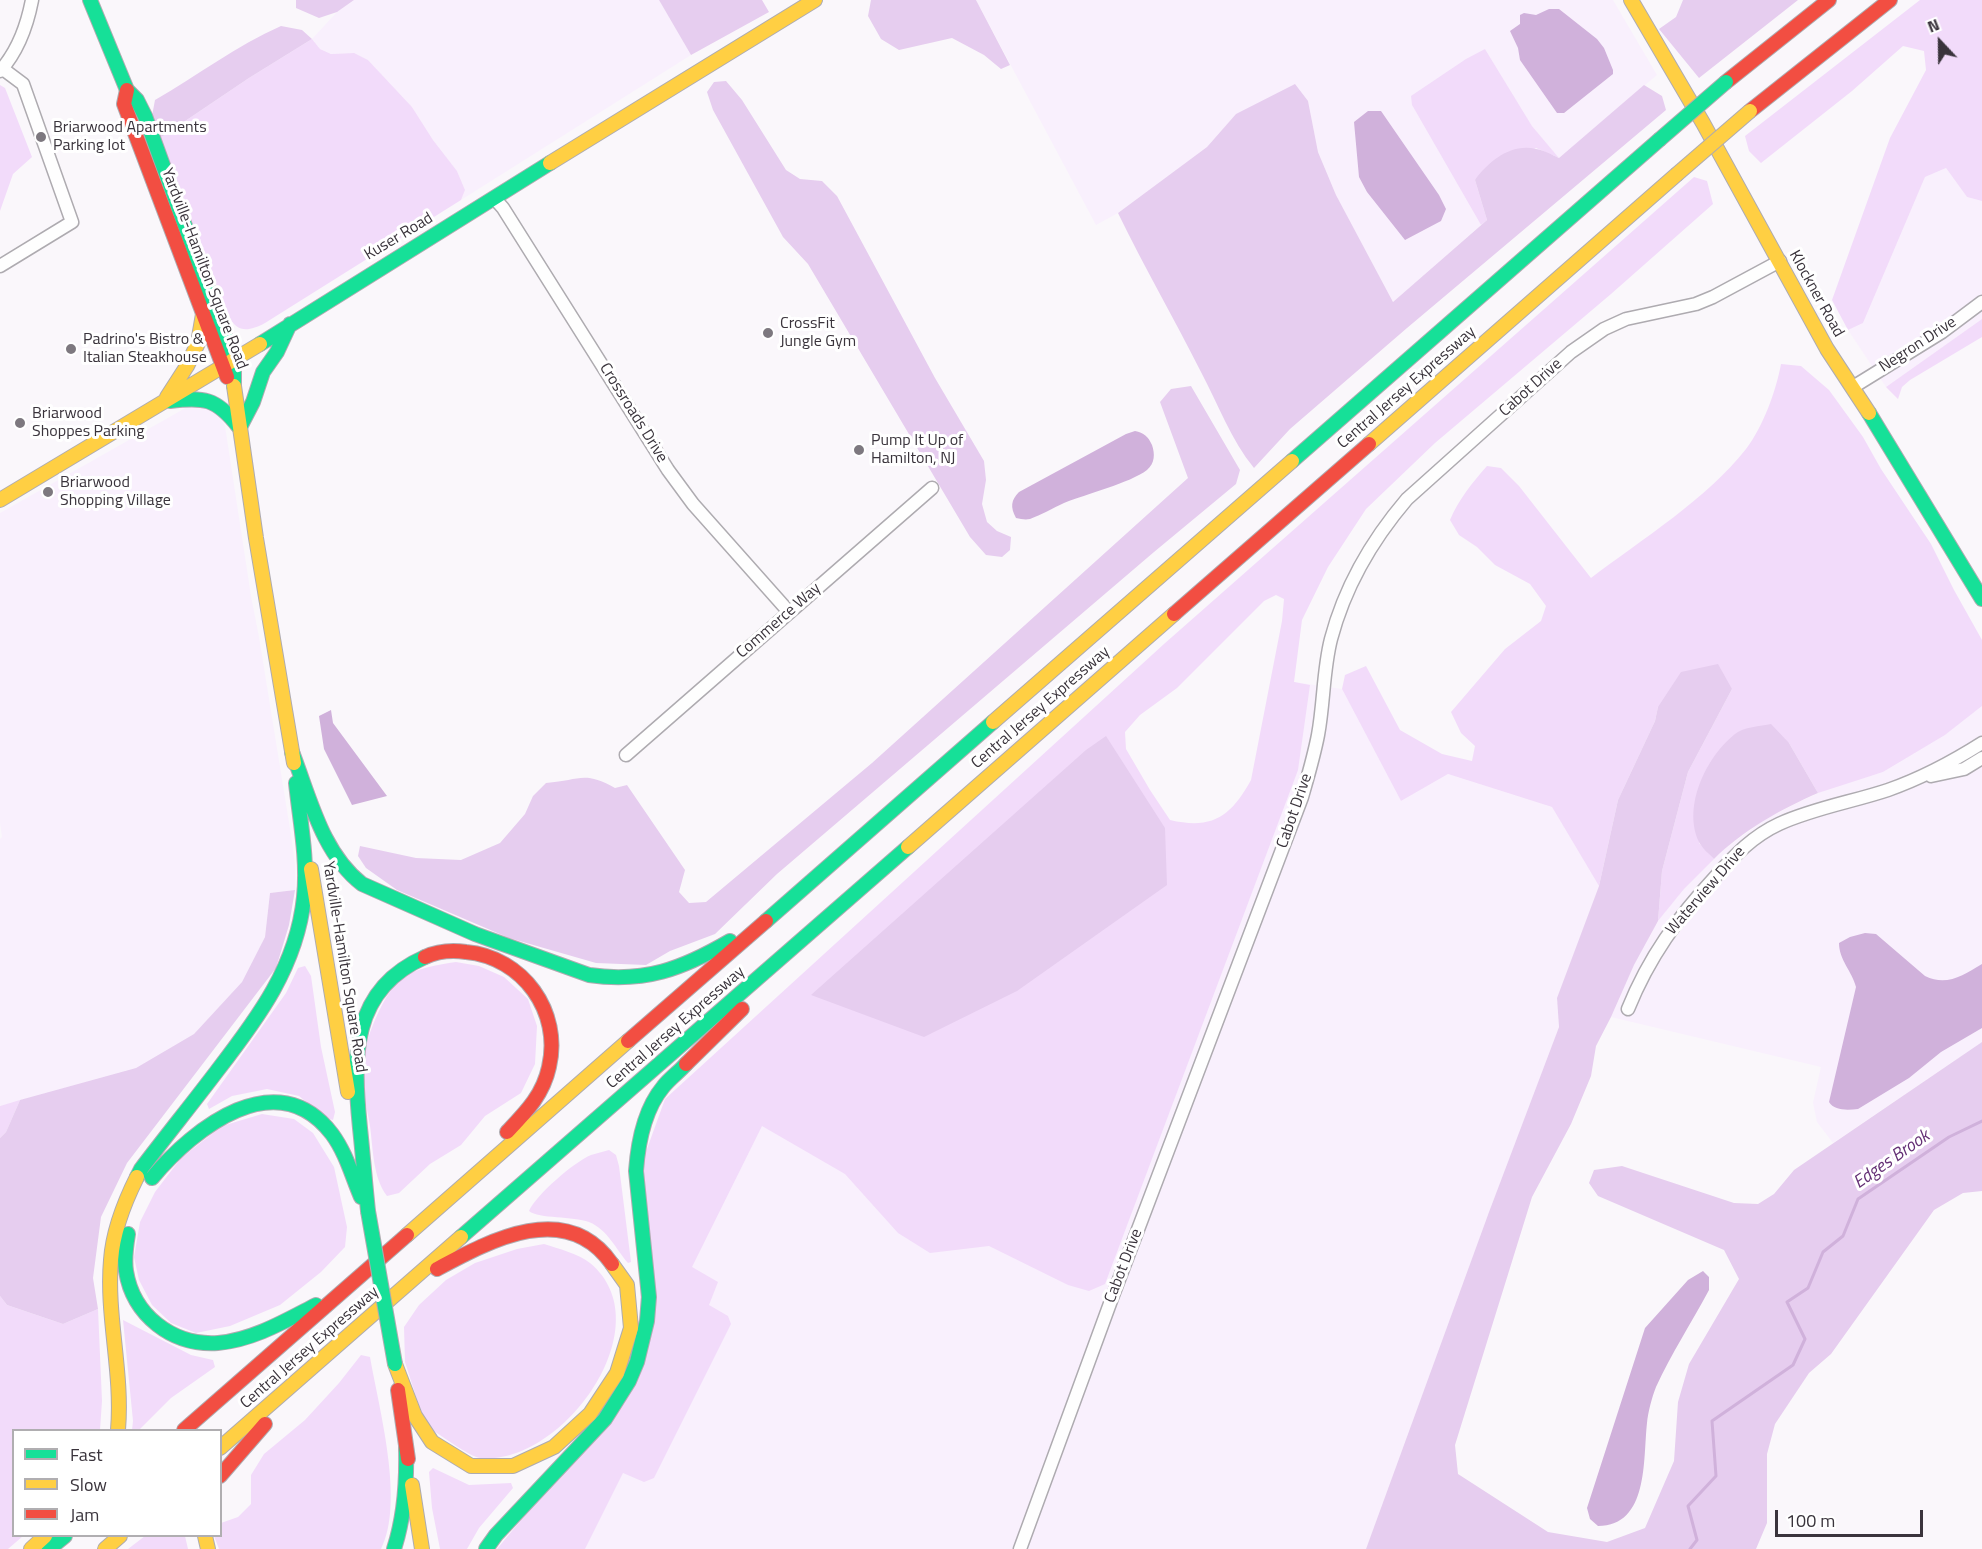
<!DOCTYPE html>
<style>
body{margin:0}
#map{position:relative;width:1982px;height:1549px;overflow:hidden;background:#faf7fb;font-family:"Titillium Web",sans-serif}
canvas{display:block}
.legend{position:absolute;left:12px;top:1429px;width:210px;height:108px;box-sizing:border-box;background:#fff;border:2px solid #b0aeb1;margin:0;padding:8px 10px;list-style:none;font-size:18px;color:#3a343c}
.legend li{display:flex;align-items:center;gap:12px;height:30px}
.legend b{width:30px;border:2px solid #b0aeb1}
.north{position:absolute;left:1910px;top:12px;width:60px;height:60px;-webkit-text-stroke:4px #fff;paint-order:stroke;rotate:338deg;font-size:16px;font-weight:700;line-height:24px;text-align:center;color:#3a343c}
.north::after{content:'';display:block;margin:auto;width:21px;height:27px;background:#3a343c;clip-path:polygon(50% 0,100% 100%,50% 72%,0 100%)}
.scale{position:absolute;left:1775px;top:1510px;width:148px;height:27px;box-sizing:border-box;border:3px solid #3a343c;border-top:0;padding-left:8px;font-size:18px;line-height:21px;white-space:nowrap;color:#3a343c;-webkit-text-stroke:4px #fff;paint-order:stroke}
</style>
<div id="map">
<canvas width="1982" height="1549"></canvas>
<ul class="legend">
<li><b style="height:8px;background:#16e098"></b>Fast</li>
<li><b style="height:8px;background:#ffcf43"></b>Slow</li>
<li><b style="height:8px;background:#f24e42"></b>Jam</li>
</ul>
<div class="north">N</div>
<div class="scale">100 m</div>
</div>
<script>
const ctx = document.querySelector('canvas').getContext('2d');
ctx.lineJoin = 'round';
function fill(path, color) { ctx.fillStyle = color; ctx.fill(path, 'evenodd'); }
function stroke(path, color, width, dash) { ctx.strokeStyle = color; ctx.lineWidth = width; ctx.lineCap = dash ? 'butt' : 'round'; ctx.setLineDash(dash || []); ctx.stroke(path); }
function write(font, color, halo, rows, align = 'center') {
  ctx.font = font + ' "Titillium Web",sans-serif'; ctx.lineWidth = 6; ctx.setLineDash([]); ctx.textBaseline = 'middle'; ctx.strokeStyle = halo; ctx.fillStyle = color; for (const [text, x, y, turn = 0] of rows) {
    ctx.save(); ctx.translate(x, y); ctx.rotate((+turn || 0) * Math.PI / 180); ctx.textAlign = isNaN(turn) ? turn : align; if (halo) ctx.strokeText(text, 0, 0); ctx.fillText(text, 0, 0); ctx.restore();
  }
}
fill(new Path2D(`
 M354,0H659L691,55L461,200L465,190L457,171L433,140L412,107L368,60L352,53L331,54L320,49L312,39L337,12Z
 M976,0H1613L1657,75L1559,158L1532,126L1485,49L1412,105L1481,225L1393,302L1336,195L1318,152L1308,101L1236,114L1207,147L1118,213L1096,225Z
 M1946,168L1967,197L1982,201V319L1886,387L1848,330L1863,323L1925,177Z
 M189,406L209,407L218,414L225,426L251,596L259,637L291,835L295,865V890L270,893L265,937L242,982L194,1034L136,1068L0,1106V839L2,837L0,823V513Z
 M1294,682L1342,689L1401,801L1448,774L1552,807L1599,886L1557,998L1559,1027L1489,1212L1366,1549H521L683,1242L766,1092L1099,1267Z
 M1982,706V1042L1833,1143L1817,1122L1813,1103L1821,1067L1611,1017L1634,965L1658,921L1684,889L1723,850L1766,819L1803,800L1832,787L1883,772L1945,735Z`), '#f9f0fd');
fill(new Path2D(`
 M1920,0H1982V201L1967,197L1946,168L1925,177L1863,323L1848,330L1832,300L1890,138L1926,70L1924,51L1903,46L1852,91L1761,163L1749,151L1745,136Z
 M312,39L320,49L331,54L354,53L368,60L412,107L433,140L457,171L465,190L461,200L265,323C248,332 237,333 228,315L160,138L249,78Z
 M1485,49L1532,126L1559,158L1536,148L1475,180L1487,220L1481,225L1412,105L1411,96L1466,59Z
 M0,85L5,88L32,157L13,174L0,211Z
 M1694,177L1707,181L1713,204L1611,294L1435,443L1366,509L1328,567L1302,620L1294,682L1310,685L1298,770L1105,1284L1089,1291L1068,1285L989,1246L930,1253L898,1233L845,1174L762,1126L692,1267L718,1282L709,1305L728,1316L731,1324L654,1478L644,1482L623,1473L585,1549H497L639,1378L643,1160L665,1099L1164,644ZM1276,595L1284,599L1282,621L1251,780C1231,816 1213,830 1170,820L1150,790L1126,749L1125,732L1140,715L1177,688L1264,601Z
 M1982,319V337L1910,380L1902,387L1898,399L1886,387Z
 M1781,364L1801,366L1829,390L1863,437L1881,469L1931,544L1954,590L1982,640V706L1945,735L1883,772L1818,793L1789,743L1699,843L1714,859L1684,889L1658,921L1662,871L1688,772L1732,689L1658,707L1655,721L1618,800L1599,886L1552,807L1448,774L1401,801L1342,689L1345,675L1366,666L1400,730L1442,754L1472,761L1475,746L1461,733L1451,712L1505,649L1541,621L1546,606L1530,584L1495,565L1477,547L1459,535L1450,520C1459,499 1472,483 1487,466L1501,468L1519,486L1591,578C1641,540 1708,498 1746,449C1763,427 1776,391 1781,364Z
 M456,962L479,966L504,977L528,999L537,1026L535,1064L521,1093L485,1116L461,1145L430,1164L399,1193L387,1196C373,1178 373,1149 370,1126C367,1107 361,1086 362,1067C363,1044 384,989 404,977C420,967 437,965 456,962Z
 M305,966L311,976L321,1047L335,1112L333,1120L324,1117L299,1096L267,1089L232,1096L209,1109L207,1104L286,993L298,968Z
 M20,1100L6,1132L0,1138V1106Z
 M262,1114L294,1119L313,1133L334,1167L347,1227L345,1247L321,1272L280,1305L230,1326L196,1333L171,1323L152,1305L139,1280L134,1257L140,1222L155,1192L181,1158L222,1126Z
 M609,1150L616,1155L619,1166L631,1262L628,1263C615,1248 608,1230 589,1222C573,1216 539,1219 529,1211C536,1195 574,1162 591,1155C597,1153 603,1152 609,1150Z
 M544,1244C559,1249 577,1253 590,1263C665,1325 562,1467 480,1458C470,1457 436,1432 425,1425L405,1362L404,1327L419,1305L446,1280L475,1263L517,1249Z
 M0,1296L7,1305L63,1324L98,1309L102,1401L100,1430H14V1536H23L8,1549H0Z
 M123,1320L191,1355L213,1360L215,1367L171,1398L139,1430H132L133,1421Z
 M361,1355L370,1357C379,1409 405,1502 381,1549H219L214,1536H220L221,1523L238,1517L251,1504V1475L264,1454L305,1420L339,1383Z
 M433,1468L469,1485L511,1483L513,1488L479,1528L467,1549H440L432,1508L429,1472Z
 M145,1536H185L188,1549H128Z`), '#f2dbfa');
fill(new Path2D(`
 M296,0H354L337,12L319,18L296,8Z
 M659,0H762L769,12L691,55Z
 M871,0H976L1010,65L1001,69L984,55L952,38L899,50L881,39L868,16Z
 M1683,0H1798L1699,78L1659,29L1676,17Z
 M281,26L302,30L312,39L249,78L160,138L152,116L155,100C197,76 237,45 281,26Z
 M726,81L742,100L786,170L800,179L822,181L837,196L935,378L984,461L986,480L982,504L987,522L997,531L1011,537L1010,550L1002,557L986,555L970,537L808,264L783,237L713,110L707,92L714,82Z
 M1295,84L1308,101L1318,152L1336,195L1393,302L1487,220L1475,180C1489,161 1511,143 1536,149C1544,150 1552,155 1559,158L1644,85L1662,96L1666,110L1407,328L1290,429L1254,468C1231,440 1218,404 1201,372C1174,318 1144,267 1118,213L1207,147L1236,114Z
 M1191,386L1240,470L1236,484L1154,552L777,874L715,934L670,951L646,965L596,963L509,938L397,890L366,868L358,856L360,846L416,858L461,860L500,843L525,814L533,796L546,783C579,781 583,770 615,788L627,785L685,870L679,892L689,903L706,902L872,763L1188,478L1160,402L1171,389Z
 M1718,664L1732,689L1688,772L1662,871L1658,921L1634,965L1611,1017L1596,1046L1591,1076L1571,1124L1532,1197L1455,1445L1458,1474L1548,1532L1607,1542L1645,1528L1674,1461L1678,1402L1689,1364L1739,1279L1724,1250L1598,1196L1589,1183L1594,1170L1622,1166L1734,1203L1758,1204L1774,1194L1794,1170L1982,1042V1191L1963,1193L1934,1210L1831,1354L1809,1373L1775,1424L1767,1454V1523L1756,1549H1366L1489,1212L1559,1027L1557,998L1599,886L1618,800L1655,721L1658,707L1681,672Z
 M1771,724L1789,743L1818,793C1781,809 1742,831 1714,859C1709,854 1702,848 1699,842C1682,806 1707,756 1735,734C1743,727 1761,726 1771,724Z
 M1106,736L1165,828L1167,885L1017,991L924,1037L811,995L1086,750Z
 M295,890L289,925L276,968L127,1163L101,1217L93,1278L98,1309L63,1324L7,1305L0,1296V1138L6,1132L20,1100L136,1068L194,1034L242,982L265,937L270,893Z`), '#e6cdef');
fill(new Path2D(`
 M1549,9H1559L1597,39L1604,48L1613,70V74L1564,113H1557L1520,60L1518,48L1510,31L1520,24V15L1524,13L1536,15Z
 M1368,111H1381L1439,195L1446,209L1441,221L1405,240L1367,192L1359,177L1354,122Z
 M1135,431C1144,433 1148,436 1152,445C1155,454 1155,463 1147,470C1130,483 1086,494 1064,503C1053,508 1041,515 1030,519C1025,520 1021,519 1016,518C1010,507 1011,500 1019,492L1126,434Z
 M331,710L333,723L387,796L352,805L324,749L319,716Z
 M1865,933L1876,934L1925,976C1947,987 1963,975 1982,964V1028L1941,1052L1909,1078L1858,1109C1848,1110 1834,1111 1829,1102L1856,987C1852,971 1839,960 1839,943L1850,937Z
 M1703,1271L1709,1277V1290C1692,1322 1671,1354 1656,1387C1652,1397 1648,1412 1647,1423C1643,1459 1649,1526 1598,1526L1590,1519L1587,1508L1645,1328L1688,1280Z`), '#d0b1db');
stroke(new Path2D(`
 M1690,1549L1697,1540L1688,1506L1716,1476L1712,1421L1793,1365L1805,1339L1787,1302L1808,1288L1823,1252L1843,1236L1858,1199L1949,1137L1982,1121`), '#d0b1db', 3);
const street = new Path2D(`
 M0,71C18,51 27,26 32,0
 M495,199L503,208L668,470L693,504L789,612
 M0,266L72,222L23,84L3,69
 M1853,387L1942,332L1982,302
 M626,755L932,488
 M1931,776L1964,769L1982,758
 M1628,1009C1649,957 1678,917 1716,876C1735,855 1753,836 1779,824C1814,808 1852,802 1888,790C1922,778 1952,762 1982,743
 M1020,1549L1112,1298L1302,797C1308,776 1314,756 1318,735C1324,703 1323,670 1331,639C1345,586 1372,540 1407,499L1571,352L1604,329L1626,319L1696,304L1713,297L1780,261`);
const fast = new Path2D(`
 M90,0L127,90L137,100L145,116L234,360V386
 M260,344L550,163
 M170,401C204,397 216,398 238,426
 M1869,413L1982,599
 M240,427L253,402L263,372L277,352L290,324
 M1292,461L1659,140
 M292,752C310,798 322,853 362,884L475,934L589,975C645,983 682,969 730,941
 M766,921L993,722
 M137,1177L141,1169C166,1136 192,1104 217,1071C258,1018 297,966 304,897C308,859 300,821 296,783
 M152,1178C194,1128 277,1062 332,1134C346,1153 352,1176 361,1197
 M368,1211C365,1183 363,1156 360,1128C353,1058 350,990 425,957
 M128,1234C126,1246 124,1258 126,1271C133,1315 172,1346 218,1343C253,1340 285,1321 316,1305
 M461,1237L908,847
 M49,1549L65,1536
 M394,1549C405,1515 407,1482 406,1447
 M486,1549L496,1535L605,1419L629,1381L637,1362L647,1321L649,1297L636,1171C638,1143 644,1110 663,1087C669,1079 679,1072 686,1064`);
const slow = new Path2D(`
 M1631,0L1703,123L1827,349L1869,413
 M550,163L815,0
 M234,386L256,538L294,763
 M167,397L187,366L198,343L203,314
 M1369,444L1676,175
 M0,500L260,344
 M993,722L1292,461
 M908,847L1174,614
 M311,869L348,1092
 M407,1235L628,1041
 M395,1364L415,1416L432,1442L471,1466H513L554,1447L590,1414L617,1373L631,1328L627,1285L612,1264
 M118,1430C123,1372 106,1316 111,1260C113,1231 124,1203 137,1177
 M220,1448L461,1237
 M412,1485L422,1549
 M205,1536L208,1549
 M31,1549L45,1536
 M105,1549L120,1536`);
const jam = new Path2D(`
 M1726,82L1829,0
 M127,90L124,104L227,377
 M1750,111L1890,0
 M1174,614L1369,444
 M425,957C438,951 452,950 466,952C523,957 562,1012 549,1067C543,1095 526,1112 507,1132
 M628,1041L766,921
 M686,1064L742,1009
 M437,1269C491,1240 567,1199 612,1264
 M398,1390L408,1459
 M184,1430L407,1235
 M220,1476L265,1424`);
stroke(street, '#aeabb0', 15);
stroke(fast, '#aeabb0', 16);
stroke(slow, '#aeabb0', 16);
stroke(jam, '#aeabb0', 16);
stroke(street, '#fefefe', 12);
stroke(fast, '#16e098', 14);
stroke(slow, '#ffcf43', 14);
stroke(jam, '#f24e42', 14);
const fastBridge = new Path2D(`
 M1659,140L1726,82
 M368,1211L395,1364`);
const slowBridge = new Path2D(`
 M1676,175L1750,111`);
stroke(fastBridge, '#aeabb0', 16, []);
stroke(slowBridge, '#aeabb0', 16, []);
stroke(fastBridge, '#16e098', 14);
stroke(slowBridge, '#ffcf43', 14);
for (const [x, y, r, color] of [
 [41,137,6,"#7d787f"],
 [768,333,6,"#7d787f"],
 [71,349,6,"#7d787f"],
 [20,423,6,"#7d787f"],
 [859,450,6,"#7d787f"],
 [48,492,6,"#7d787f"]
]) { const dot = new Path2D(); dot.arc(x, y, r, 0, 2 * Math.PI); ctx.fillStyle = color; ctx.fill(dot); stroke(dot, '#fff', 2); }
write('16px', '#3a343c', '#fff', [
 ["Briarwood Apartments",53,128],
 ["Parking lot",53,146],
 ["CrossFit",780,324],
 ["Jungle Gym",780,342],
 ["Padrino's Bistro &",83,340],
 ["Italian Steakhouse",83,358],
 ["Briarwood",32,414],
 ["Shoppes Parking",32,432],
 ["Pump It Up of",871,441],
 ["Hamilton, NJ",871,459],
 ["Briarwood",60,483],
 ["Shopping Village",60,501]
], 'left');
write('16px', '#3a343c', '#fff', [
 ["Kuser Road",399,237,-31],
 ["Yardville-Hamilton Square Road",204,269,69],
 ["Klockner Road",1816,294,61],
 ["Negron Drive",1918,345,-33],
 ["Central Jersey Expressway",1407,388,-41],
 ["Cabot Drive",1531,388,-42],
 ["Crossroads Drive",633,413,58],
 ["Commerce Way",779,621,-41],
 ["Central Jersey Expressway",1041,708,-41],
 ["Cabot Drive",1295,811,-71],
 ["Waterview Drive",1706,891,-49],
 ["Yardville-Hamilton Square Road",344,967,81],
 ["Central Jersey Expressway",676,1028,-41],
 ["Cabot Drive",1124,1266,-69],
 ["Central Jersey Expressway",310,1348,-41]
]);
write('italic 18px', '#642f75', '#fff', [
 ["Edges Brook",1892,1160,-35]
]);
</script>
